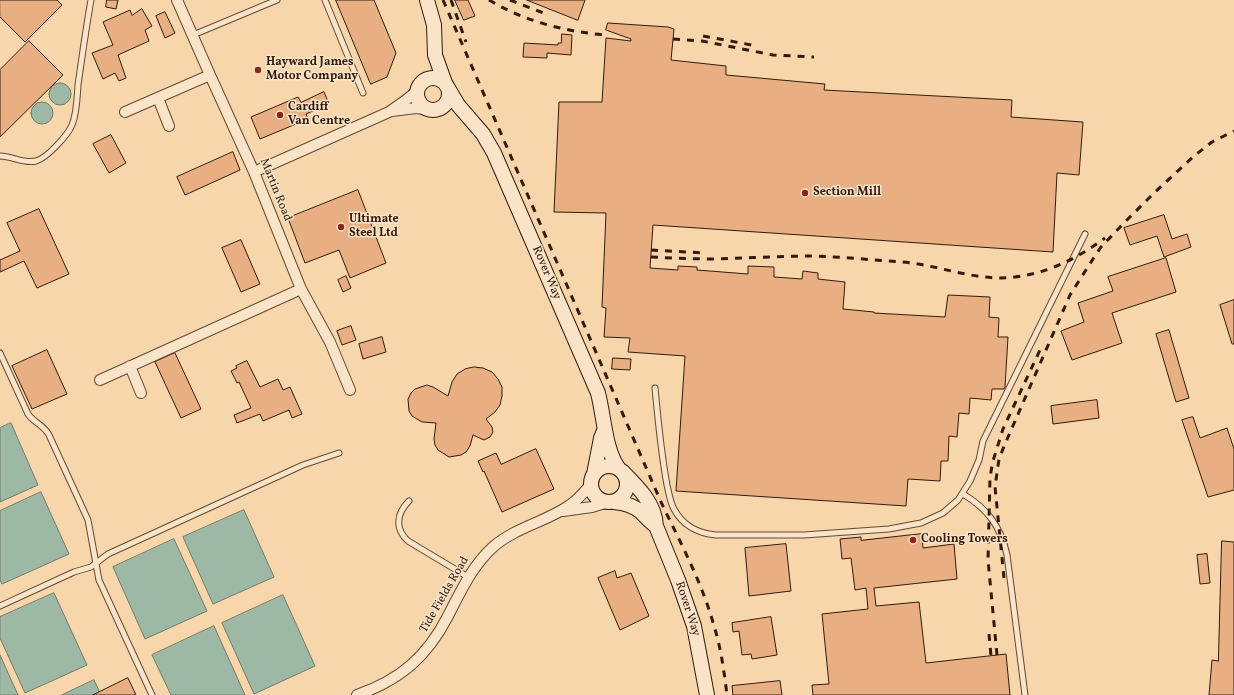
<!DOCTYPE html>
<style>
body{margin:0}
canvas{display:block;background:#f6d6aa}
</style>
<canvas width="1234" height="695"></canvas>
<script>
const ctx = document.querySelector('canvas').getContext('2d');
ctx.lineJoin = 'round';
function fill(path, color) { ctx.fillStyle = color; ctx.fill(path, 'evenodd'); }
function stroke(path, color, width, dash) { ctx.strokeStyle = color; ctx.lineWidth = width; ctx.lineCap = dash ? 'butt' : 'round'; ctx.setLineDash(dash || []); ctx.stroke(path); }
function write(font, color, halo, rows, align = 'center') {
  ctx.font = font + ' Vollkorn,serif'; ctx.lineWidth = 3; ctx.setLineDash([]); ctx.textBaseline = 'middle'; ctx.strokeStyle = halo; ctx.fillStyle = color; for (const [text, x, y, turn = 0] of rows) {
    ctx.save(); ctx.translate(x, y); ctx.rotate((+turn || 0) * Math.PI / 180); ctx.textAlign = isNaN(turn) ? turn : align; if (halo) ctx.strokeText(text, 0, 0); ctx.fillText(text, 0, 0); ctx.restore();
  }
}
const water = new Path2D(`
 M49 94a11 11 0 1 1 22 0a11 11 0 1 1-22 0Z
 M31 113a11 11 0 1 1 22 0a11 11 0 1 1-22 0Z
 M11,423L38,485L0,502V428Z
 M41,492L69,554L2,584L0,580V511Z
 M244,510L274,577L213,604L183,537Z
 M174,539L207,611L145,639L113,567Z
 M54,593L87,665L25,693L0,638V617Z
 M283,595L315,666L254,694L222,623Z
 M214,626L245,695H171L152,655Z
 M0,655L18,695H0Z
 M94,680L101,695H62Z`);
fill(water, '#9db9a6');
stroke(water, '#737969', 1);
const building = new Path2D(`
 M0,0H57L62,5L25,42L0,17Z
 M107,0H118L116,9L106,7Z
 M336,0H374L396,53L387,77L371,84Z
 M455,0H468L475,16L464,20Z
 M527,0H585L578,20Z
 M142,9L152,26L145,30L149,41L118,55L126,78L119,81L115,73L103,79L92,53L113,45L103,22L130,10L132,15Z
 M165,12L175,33L165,38L156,16Z
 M608,23L668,27L674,29L671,60L726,66V75L825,84L824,90L1012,100L1011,117L1083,122L1079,175L1057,173L1053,252L653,225L650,268L678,270V266L697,267V270L748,274V266L774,267V277L802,279L803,271L818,273V279L845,282L843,309L874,312V313L945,317L948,295L990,297L989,317L999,318L998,337H1008L1005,387L1004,389H992L991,400L970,398L969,414L959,413L957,437L949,436L948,461H941L940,481L908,479L906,506L676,491L685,356L628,352L630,338L604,337L606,308L602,307L606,213L554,212L559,102H602L606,38L631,41V39L606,30Z
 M562,34L572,35L571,55L547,53V58L523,57L524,43L558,45V43H561Z
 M29,41L63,75L0,137V70Z
 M324,92L329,104L306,114L308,119L260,139L251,117L298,97L301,102Z
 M111,135L126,163L109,173L93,144Z
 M233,152L240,170L185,195L177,177Z
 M358,190L386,263L350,278L339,250L305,263L288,218Z
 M39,209L69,274L37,288L24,261L0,272V260L20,251L7,223Z
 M1164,215L1172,239L1187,234L1191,247L1164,257L1157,236L1130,245L1124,228Z
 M241,240L260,284L241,292L222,248Z
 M1166,258L1176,292L1112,313L1122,343L1072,360L1061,331L1084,322L1078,303L1113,291L1108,277Z
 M346,276L351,288L343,292L338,280Z
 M1234,300V344H1232L1220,305Z
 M351,326L356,340L342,345L337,331Z
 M1169,330L1189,398L1176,402L1156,334Z
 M382,337L386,352L363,359L359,344Z
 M47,350L67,394L32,409L12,366Z
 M175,353L201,409L181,418L155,362Z
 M613,358L631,359L630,370L612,369Z
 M247,361L260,387L278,379L283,390L290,387L302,414L292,418L289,410L263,421L260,414L237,423L234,415L251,408L239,382L237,383L231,371L237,368L236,366Z
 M474,367L483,368L492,372L498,379L502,387V396L500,405L495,412L486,419L492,427L493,432L490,437L484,440L473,435L470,446L466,452L461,455L449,457L438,450L435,445L434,439L436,423L422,422L412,416L409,411L408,399L411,393L415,389L427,385L433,387L448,396L452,382L457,374L465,369Z
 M1097,400L1099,418L1053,424L1051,406Z
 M1193,417L1200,438L1227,428L1234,449V490L1208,497L1182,420Z
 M536,449L554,489L502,512L484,471L483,472L478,461L496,453L501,464Z
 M922,534L923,548L954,544L957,579L874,588L876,606L919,602L926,663L1006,654L1010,695H813L812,685L829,684L822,614L868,609L866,588L855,590L851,558L842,559L840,539L861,537V540Z
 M1222,541L1234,542V695H1209L1212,660L1218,661Z
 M786,544L791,591L749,596L745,548Z
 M1207,554L1210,583L1200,584L1197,555Z
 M615,571L617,578L631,573L649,616L620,630L598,578Z
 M771,617L777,655L752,659L751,654L742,655L739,631L733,632L732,623Z
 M128,678L136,695H93Z
 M780,681L782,695H733L732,686Z`);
fill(building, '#e7af82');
stroke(building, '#341a0e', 1);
const lane = new Path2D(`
 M325,0L363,93
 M193,35L277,0
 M0,156C12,156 24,164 36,161C47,158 68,135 72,125C77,113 77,98 78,85C82,57 86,28 91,0
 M0,353L28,414C34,423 44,425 49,435L88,520L99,580L152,695
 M655,388C658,420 661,453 667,485C669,493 670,502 674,509C683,526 697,533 716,535H804L889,529L921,523L943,513L958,500L970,481L979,460L983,441L1085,234
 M963,494C988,509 1001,527 1007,555L1025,695
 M409,501C396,514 395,529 408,541L468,577
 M0,606L74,572L91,567L108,554L303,465L339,453`);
const street = new Path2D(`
 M177,0L210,75L254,172L301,289L330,342L350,390
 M158,98L169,126
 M392,111L416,108L425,109
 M125,112L210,75
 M254,172L389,112L406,100L417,91
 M130,366L141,393
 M100,380L301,289
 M563,511L592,507L608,502
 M357,695C400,680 427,657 448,616C461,591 472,566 493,547C516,527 546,522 570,505C579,499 585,491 592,483`);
const secondary = new Path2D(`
 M427,0L434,25L435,55L445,83
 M417 94a16 16 0 1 1 32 0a16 16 0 1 1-32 0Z
 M448,88L458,105L483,134L494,153L598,393C604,416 605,451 619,469
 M591 484a18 18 0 1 1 36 0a18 18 0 1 1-36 0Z
 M622,471C637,486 655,503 656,526L678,580L694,626L707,695
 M594,474L601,438L604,431
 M614,502C624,503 633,505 641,512C646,517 650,522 656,526`);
stroke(lane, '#644935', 7);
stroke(street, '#644935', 12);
stroke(secondary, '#341a0e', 16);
stroke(lane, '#f9e4c8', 5);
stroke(street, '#f9e4c8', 10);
stroke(secondary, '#f9e4c8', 14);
stroke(new Path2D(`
 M443,0L661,502C680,542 702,582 714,626C721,648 724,671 727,695
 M451,0L466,42
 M489,0C524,21 566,32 606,35
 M510,0L546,14
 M703,36L757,46
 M673,39L702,41L773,55L814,57
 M651,250L705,253
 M651,257C672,258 693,259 715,259C748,258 781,256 814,256C843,257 873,260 902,262C940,265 976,282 1015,277C1049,273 1078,258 1105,238
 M1004,578L995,487L999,459L1005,444L1070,295L1093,259L1101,247L1124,223L1153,194L1194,156L1212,142L1234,131
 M989,634L991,656
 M997,655L988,560L990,477L993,461L1003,429L1040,350`), '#341a0e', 3, [7, 7]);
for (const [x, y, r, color] of [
 [258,70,4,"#8f2418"],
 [280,115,4,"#8f2418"],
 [805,193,4,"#8f2418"],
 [341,227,4,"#8f2418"],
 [913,540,4,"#8f2418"]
]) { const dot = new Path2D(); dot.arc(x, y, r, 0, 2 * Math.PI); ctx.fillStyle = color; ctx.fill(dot); stroke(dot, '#f9e4c8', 1.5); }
write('bold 12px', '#341a0e', '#f9e4c8', [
 ["Hayward James",266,63],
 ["Motor Company",266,77],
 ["Cardiff",288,108],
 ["Van Centre",288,122],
 ["Section Mill",813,193],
 ["Ultimate",349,220],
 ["Steel Ltd",349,234],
 ["Cooling Towers",921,540]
], 'left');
write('12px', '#341a0e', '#f9e4c8', [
 ["Martin Road",275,190,68],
 ["Rover Way",546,273,67],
 ["Tide Fields Road",445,595,-60],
 ["Rover Way",687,609,72]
]);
</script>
